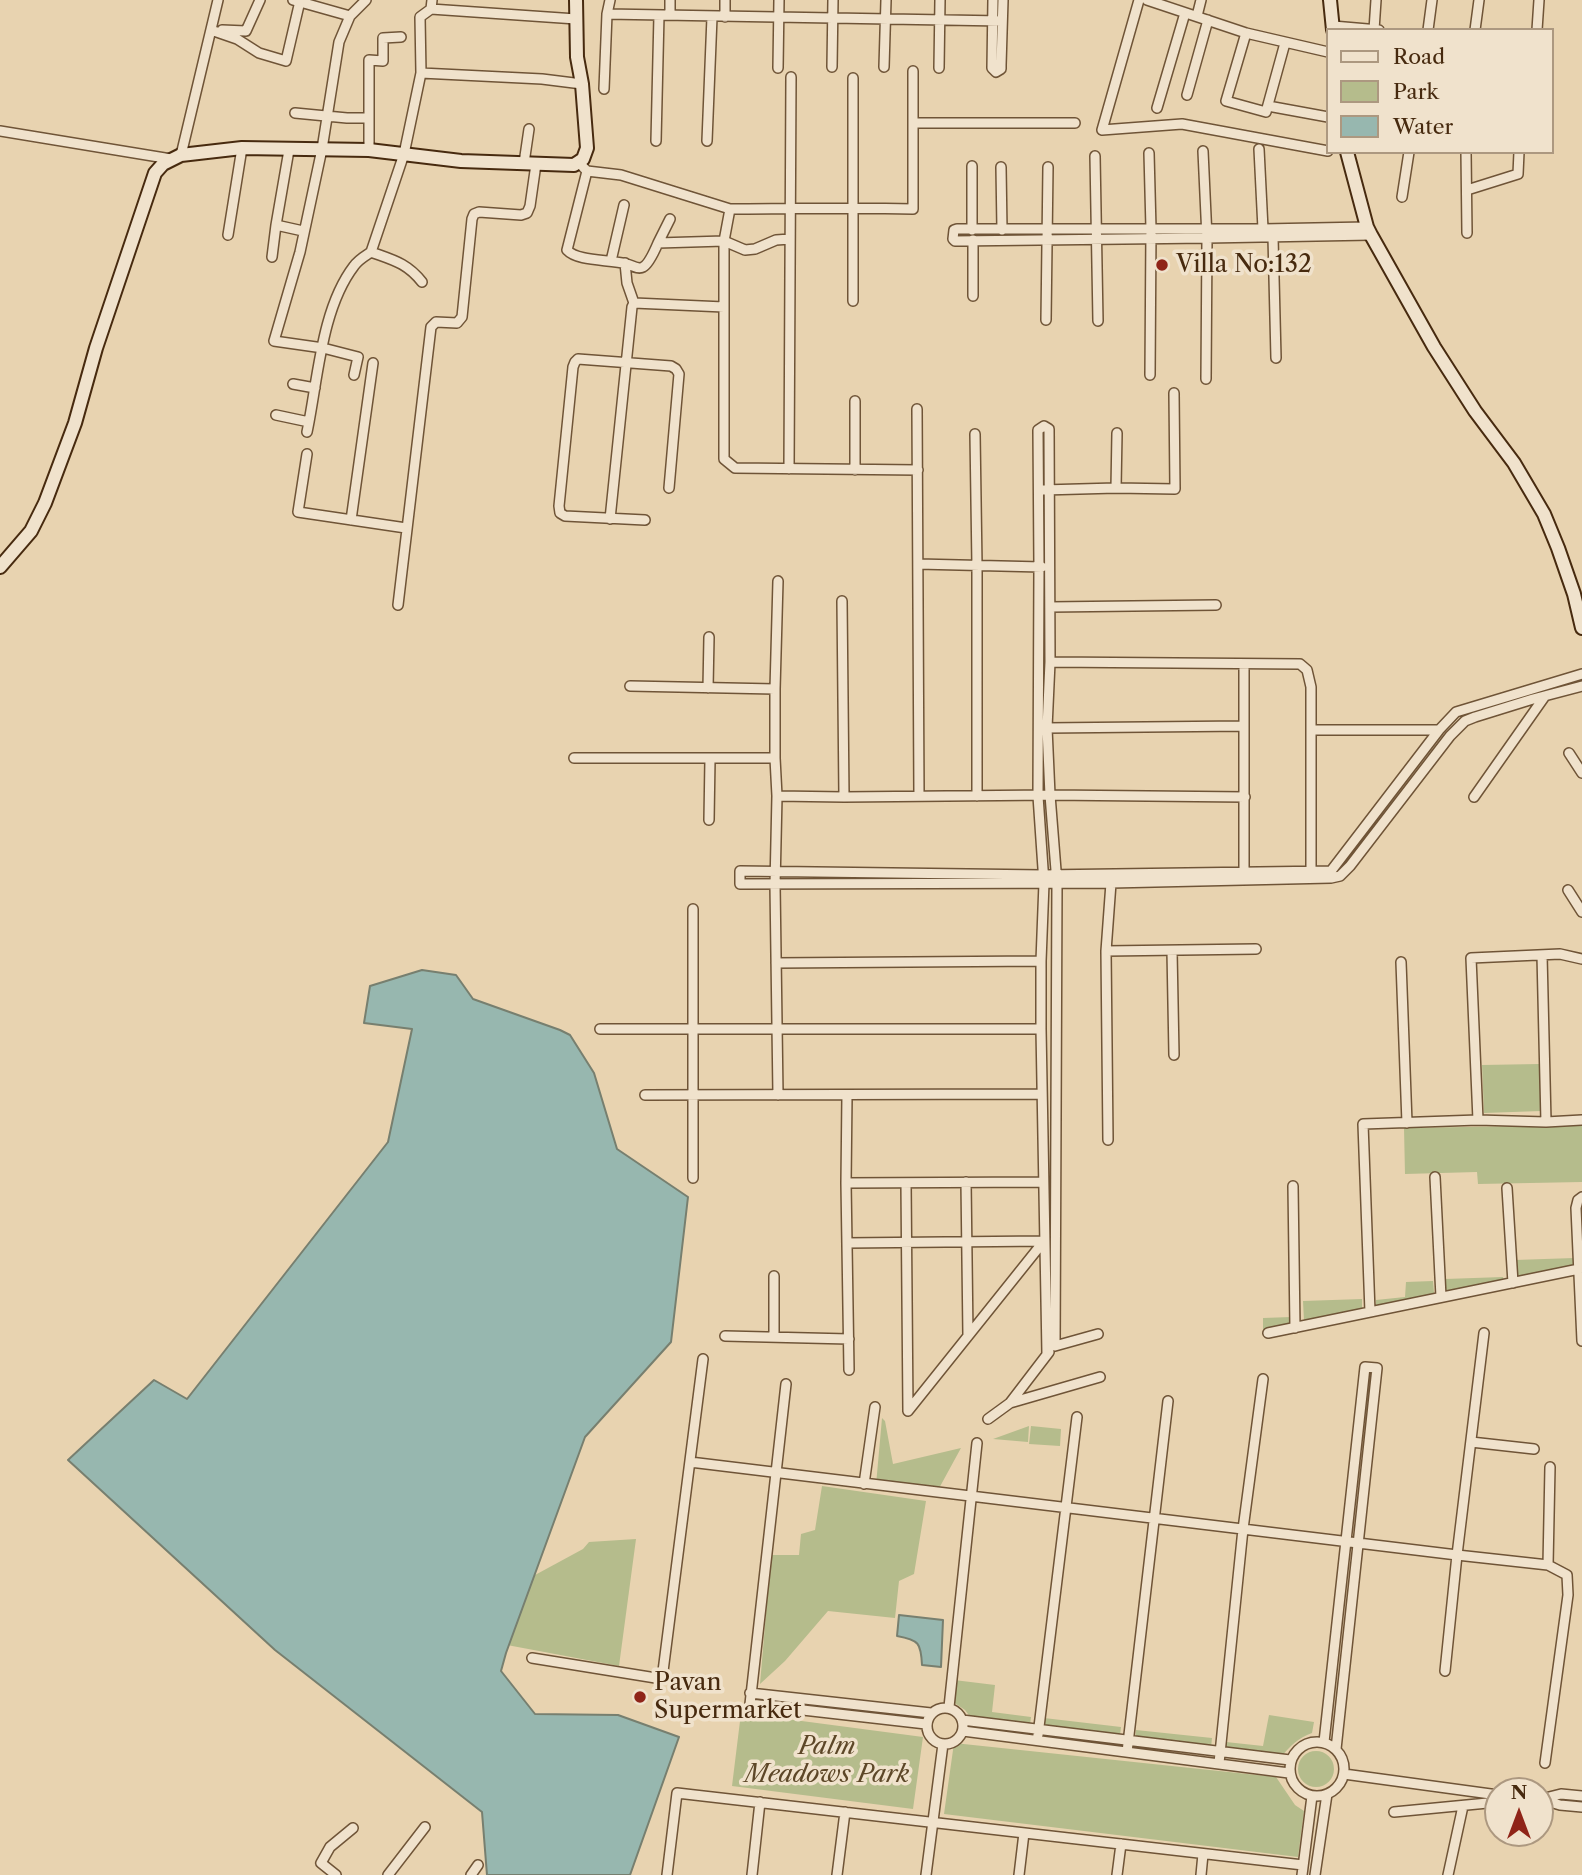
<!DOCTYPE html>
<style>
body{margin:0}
#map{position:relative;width:1582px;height:1875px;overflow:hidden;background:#e8d3b0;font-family:"Libre Caslon Text",serif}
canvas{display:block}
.legend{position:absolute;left:1326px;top:28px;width:228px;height:126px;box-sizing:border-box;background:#f0e2cc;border:2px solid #ac9880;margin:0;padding:9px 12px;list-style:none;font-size:21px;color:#472a0f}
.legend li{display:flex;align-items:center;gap:14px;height:35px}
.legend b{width:35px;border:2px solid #ac9880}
.north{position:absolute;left:1484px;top:1777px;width:70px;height:70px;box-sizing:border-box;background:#f0e2cc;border:2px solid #ac9880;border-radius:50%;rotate:0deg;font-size:19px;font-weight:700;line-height:28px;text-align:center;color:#472a0f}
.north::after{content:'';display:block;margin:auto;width:24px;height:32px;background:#8f2418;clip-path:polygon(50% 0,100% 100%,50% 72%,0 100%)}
</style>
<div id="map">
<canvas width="1582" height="1875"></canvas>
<ul class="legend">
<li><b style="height:9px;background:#f0e2cc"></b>Road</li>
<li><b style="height:19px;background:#b5bc8c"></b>Park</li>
<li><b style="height:19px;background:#97b7af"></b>Water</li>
</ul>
<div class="north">N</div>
</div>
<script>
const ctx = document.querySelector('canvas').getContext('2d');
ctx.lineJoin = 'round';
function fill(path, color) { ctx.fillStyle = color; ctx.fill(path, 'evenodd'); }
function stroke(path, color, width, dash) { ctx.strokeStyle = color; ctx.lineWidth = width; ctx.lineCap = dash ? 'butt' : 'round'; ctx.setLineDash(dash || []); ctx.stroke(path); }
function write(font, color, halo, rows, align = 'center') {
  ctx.font = font + ' "Libre Caslon Text",serif'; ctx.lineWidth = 7; ctx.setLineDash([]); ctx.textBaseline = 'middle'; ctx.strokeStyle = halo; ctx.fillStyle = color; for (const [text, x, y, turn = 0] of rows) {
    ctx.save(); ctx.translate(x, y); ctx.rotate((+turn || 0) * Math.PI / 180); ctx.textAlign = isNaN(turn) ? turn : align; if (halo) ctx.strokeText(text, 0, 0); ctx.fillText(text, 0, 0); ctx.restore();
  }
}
fill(new Path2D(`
 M1539,1064L1541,1111L1484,1113L1482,1065Z
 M1582,1125V1182L1478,1184L1477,1172L1405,1174L1404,1128Z
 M1574,1258L1575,1265L1517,1278L1515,1260Z
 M1503,1277L1504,1281L1446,1293L1445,1279Z
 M1433,1281L1434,1293L1376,1307V1300L1405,1297L1406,1282Z
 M1362,1299V1311L1304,1321L1303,1301Z
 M1291,1317L1293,1324L1263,1330V1318Z
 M882,1418L885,1421L893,1464L961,1448L937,1492L876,1485Z
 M1029,1426L1028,1442L993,1439Z
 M1031,1426L1061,1429L1060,1446L1029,1444Z
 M822,1486L926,1501L914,1574L899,1581L895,1618L828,1611L785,1661L760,1684L771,1555H799L801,1534L815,1530Z
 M636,1539L619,1666L507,1645L524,1581L583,1549L589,1542Z
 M954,1680L995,1685L992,1712L1031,1717L1030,1725L971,1718L965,1710L953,1702Z
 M741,1713L923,1737L913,1809L732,1786Z
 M1269,1715L1314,1722L1312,1733C1298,1738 1291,1745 1281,1757L1224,1750L1226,1742L1263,1746Z
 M1044,1718L1121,1727L1120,1736L1043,1728Z
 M1136,1730L1212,1738L1211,1748L1135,1739Z
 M954,1743L1276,1777L1295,1805L1304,1811L1298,1857L944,1814Z
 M1298 1769a18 18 0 1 1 36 0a18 18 0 1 1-36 0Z`), '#b5bc8c');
const water = new Path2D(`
 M422,970L456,975L473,999L560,1030L570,1035L594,1073L617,1149L688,1197L671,1342L585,1437L506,1653L501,1671L535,1714L618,1715L679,1737L630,1875H487L482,1812L275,1650L68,1460L154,1380L187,1399L388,1142L412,1029L364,1023L370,986Z
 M899,1615L943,1620L941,1667L922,1665C921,1643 919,1640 897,1636Z`);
fill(water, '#97b7af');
stroke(water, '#777f6f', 2);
const street = new Path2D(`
 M293,0L350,16
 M993,0L992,68L996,72L1001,69V65L1003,0
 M1139,0L1102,130L1182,124L1328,151
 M1147,0L1246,33L1328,52
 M431,9L576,19
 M607,14L610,0
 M670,15V0
 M1197,16L1201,0
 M725,17V0
 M1333,26L1379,30
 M211,30L237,39L259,53L286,61L300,1
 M222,30L246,31L260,0
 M1374,30L1376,0
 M1428,30L1432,0
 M1475,30L1479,0
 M1537,30L1539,0
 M1246,33L1226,101L1266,112L1285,43
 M832,67L833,0
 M884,67L886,0
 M778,68L779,0
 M939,68L940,0
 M421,73L542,79L582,84
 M853,78V301
 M604,89L607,14L1002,21
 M1187,95L1208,20
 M1268,106L1328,117
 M1157,108L1185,13
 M295,113L347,118H369
 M914,123H1075
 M0,131L171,159
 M656,141L659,15
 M707,141L712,17
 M1259,149L1263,229
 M369,150V60L383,61V38L401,37
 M1203,151L1207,238L1206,379
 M1466,152L1467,233
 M1149,153L1151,229L1150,375
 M181,155L218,0
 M1095,156L1098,321
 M524,163L529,129
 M972,166V230
 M583,167L587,171L567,250C578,262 610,259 627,264C631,265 638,270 643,267C649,264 655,250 658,243L724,241L745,250L755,249L776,240L790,239
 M1001,167L1002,230
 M587,171L621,175L730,209L724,241V459L735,468L918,470
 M1467,190L1518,174L1519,152
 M1402,197L1409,152
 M730,209C791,209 852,207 913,209V71
 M276,225L303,231
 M1367,227L1263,229H957L954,230L953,239L955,241L1207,238L1371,235
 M228,235L242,148
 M1273,237L1276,358
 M658,243L670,219
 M272,257L276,225L289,150
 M611,261L624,205
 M625,263L627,283L634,303
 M422,282C407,263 393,260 371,252L404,154L421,73L420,17L431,9L432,0
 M973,296V240
 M1046,320L1048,167
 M354,375L358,357L323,348L274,341L300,252L322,149L339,42L350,16L366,0
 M293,384L315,388
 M855,401V470
 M917,409L919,796
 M276,415L309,422
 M307,432C318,380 321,309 354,266C358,260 365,256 371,252
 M975,434L977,566V796
 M307,454L298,512L406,528
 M789,469L791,77
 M1116,488L1117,433
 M1043,490L1116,488L1175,489L1174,393
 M610,519L632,307L634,303L724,307
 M351,520L373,363
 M645,520L565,516L560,513L559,506L573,367L575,362L578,359L671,366L676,369L679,374L669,488
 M918,564L1042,567
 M778,581L775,689V758L777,796L775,885L778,1095
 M842,601L844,797
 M398,605L431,327L436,322L457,323L462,317L472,219L474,214L479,212L521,215L527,213L530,206L536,164
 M1050,607L1216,605
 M1050,662L1300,664L1307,670L1311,687V872
 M1244,664V873
 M1582,674L1456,712L1439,730L1331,871L1043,875L740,871V884L1111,883L1331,878L1340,876L1350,866L1450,736L1465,721L1475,717L1533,699L1582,686
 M630,686L775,689
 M708,688L709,637
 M1047,728L1244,726
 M1311,730H1439
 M1569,753L1582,773
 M574,758H775
 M777,796L844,797L1050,795L1245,797
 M1474,797L1545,696
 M709,820L710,759
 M1568,890L1582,912
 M693,909V1178
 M1106,951L1256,949
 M1172,951L1174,1055
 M1542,955L1546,1122
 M1401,962L1407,1123
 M776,963L1041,961
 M600,1029H1041
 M645,1095L1041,1094
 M847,1095L846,1183L849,1370
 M1478,1120L1471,958L1560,954L1582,959
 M1108,1140L1106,951L1111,883
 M1435,1177L1441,1297
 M966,1182L968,1336
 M846,1183L1043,1182
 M906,1183L908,1411
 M1293,1186L1295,1328
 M1507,1188L1513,1283
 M1582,1197L1578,1200L1576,1208L1582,1341
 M847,1243L1044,1241
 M1370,1312L1363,1124L1478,1120L1546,1122L1582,1120
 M1268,1333L1579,1269
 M725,1336L849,1339
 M774,1336V1276
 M1047,1354L1041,1029V961L1044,883L1038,796L1039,567L1038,430L1044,426L1049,429L1050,662L1047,728L1050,795L1057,883L1055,1346L1098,1334
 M786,1384L750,1704L926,1724
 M1010,1403L1100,1377
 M908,1411L1044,1241
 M988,1419L1010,1403L1049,1352
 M1471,1442L1534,1449
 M690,1462L1457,1555L1548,1565
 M864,1484L875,1407
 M532,1658L662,1679L703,1359
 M1445,1671L1457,1555L1484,1333
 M750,1693L931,1713
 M949,1707L977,1443
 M927 1726a18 18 0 1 1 36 0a18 18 0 1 1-36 0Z
 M962,1720L1290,1760
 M963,1731L1289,1773
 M1038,1735L1077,1417
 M1290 1769a27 27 0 1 1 54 0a27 27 0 1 1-54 0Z
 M1324,1742L1365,1367L1377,1368L1336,1749
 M1127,1752L1168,1401
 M1219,1763L1243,1529L1263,1379
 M1545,1763L1568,1595L1567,1575L1548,1565L1550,1467
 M1344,1774L1498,1795
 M1545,1798L1561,1794L1582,1796
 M1540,1799L1560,1805L1582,1807
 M1394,1812L1498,1802
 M336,1875L321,1863L330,1847L353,1828
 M388,1875L425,1827
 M471,1875L478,1865
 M667,1875L677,1793L1303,1865
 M752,1875L760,1802
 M837,1875L845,1812
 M926,1875L943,1744
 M1019,1875L1024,1833
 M1117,1875L1121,1844
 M1201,1875L1203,1854
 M1302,1875L1312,1796
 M1315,1875L1327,1794
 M1448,1875L1463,1806`);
const secondary = new Path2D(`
 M1330,0L1333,30
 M1347,152L1367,227L1371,235L1434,347L1475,411L1514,463L1544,514L1558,548L1574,594L1582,628
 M0,567L31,531L45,503L75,423L96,348L155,173L163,164L181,155L242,148L369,150L461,161L574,165L583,159L587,148L582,84L577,57L576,0`);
stroke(street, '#6f5437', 12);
stroke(secondary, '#472a0f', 16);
stroke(street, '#f0e2cc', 9);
stroke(secondary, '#f0e2cc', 12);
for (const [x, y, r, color] of [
 [1162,265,7,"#8f2418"],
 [640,1697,7,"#8f2418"]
]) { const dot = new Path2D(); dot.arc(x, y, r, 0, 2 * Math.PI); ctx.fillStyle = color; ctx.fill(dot); stroke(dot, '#f0e2cc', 2.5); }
write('24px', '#472a0f', '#f0e2cc', [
 ["Villa No:132",1176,265],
 ["Pavan",654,1683],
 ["Supermarket",654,1711]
], 'left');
write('italic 24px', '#5d4728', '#f0e2cc', [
 ["Palm",827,1747],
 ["Meadows Park",827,1775]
]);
</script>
